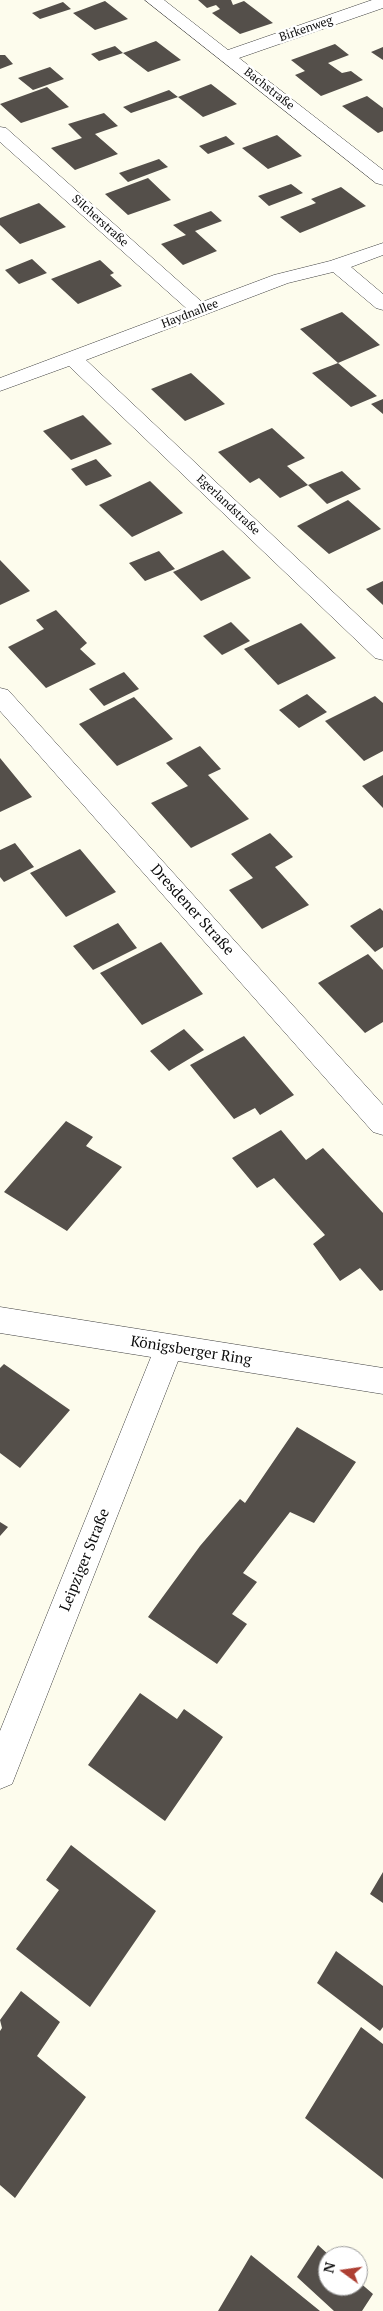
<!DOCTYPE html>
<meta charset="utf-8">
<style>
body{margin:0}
#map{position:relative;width:383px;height:2311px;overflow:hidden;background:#fdfced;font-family:"PT Serif",serif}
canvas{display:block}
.north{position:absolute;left:318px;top:2246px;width:50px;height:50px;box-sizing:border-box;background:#fff;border:1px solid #9e9e9e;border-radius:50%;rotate:284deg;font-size:14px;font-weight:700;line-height:20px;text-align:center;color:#0c0c0c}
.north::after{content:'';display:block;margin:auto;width:18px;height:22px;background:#ad3f33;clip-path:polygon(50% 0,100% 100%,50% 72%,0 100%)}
</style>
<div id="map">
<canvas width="383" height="2311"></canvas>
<div class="north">N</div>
</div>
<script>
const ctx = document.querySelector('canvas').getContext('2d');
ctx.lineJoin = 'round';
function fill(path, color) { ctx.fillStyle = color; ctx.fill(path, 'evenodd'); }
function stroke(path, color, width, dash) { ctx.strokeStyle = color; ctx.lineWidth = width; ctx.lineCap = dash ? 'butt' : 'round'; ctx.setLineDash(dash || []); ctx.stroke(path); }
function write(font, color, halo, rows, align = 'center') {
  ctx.font = font + ' "PT Serif",serif'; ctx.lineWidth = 5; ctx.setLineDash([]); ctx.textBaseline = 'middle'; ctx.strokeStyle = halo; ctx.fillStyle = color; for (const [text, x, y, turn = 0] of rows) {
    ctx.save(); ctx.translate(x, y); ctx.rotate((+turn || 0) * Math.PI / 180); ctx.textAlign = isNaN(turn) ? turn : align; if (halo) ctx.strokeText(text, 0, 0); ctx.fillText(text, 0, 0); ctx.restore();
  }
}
fill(new Path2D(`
 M198,0H231L233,5L244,1L273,23L240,34L212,13L220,9L216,5L207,8Z
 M105,1L128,19L95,30L73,13Z
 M63,2L71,9L40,19L32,13Z
 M156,41L181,60L148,72L123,53Z
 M335,44L349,55L328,63L342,73L351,71L363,80L321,96L295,75L305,71L291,60Z
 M115,46L123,53L99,61L91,54Z
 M383,47V60L371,52Z
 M0,55H5L13,64L0,69Z
 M50,67L64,79L33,90L18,78Z
 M211,84L237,104L203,117L178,97Z
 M47,87L69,107L21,123L0,104Z
 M169,90L178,97L131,113L123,107Z
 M367,96L383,108V131L378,133L342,106Z
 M104,113L118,126L95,134L118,154L75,170L51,148L82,138L68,124Z
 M277,135L302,156L268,169L242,148Z
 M226,136L235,144L208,154L199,146Z
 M159,159L168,167L128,182L119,173Z
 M148,178L171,200L128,215L105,194Z
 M291,184L303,193L269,206L258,196Z
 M341,187L366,206L300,233L280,217L316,203L311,199Z
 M39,203L66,227L20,244L0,225V218Z
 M211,211L222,221L195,231L217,251L183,265L161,244L186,235L173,225Z
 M32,259L47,273L19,284L5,270Z
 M100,260L114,273L110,275L122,286L78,304L51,279Z
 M342,312L380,345L338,363L300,329Z
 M338,363L358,380L377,396L351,407L312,373Z
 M191,373L225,404L185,421L151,389Z
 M383,399V414L371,404Z
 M83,415L112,444L71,460L43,431Z
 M272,428L305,458L287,466L308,485L280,498L259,478L250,483L218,452Z
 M96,459L112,476L86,486L71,469Z
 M342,471L361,489L327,504L308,485Z
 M150,481L183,513L132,537L99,505Z
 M348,500L381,529L329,554L297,526Z
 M223,550L251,578L201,601L173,572Z
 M159,551L175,569L145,581L129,563Z
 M0,560L30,591L0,605Z
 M383,581V605L366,589Z
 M56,610L87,643L80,649L96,664L46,688L8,647L44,629L36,620Z
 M231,622L250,641L222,655L203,636Z
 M301,623L336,658L278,685L244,649Z
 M124,672L139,689L104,706L89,689Z
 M307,694L327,712L299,728L279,710Z
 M375,696L383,703V751L364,761L325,721Z
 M134,697L173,739L117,766L79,724Z
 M200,746L221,769L208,775L249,819L191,848L151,803L188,786L166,763Z
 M0,758L32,797L0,812Z
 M383,775V808L362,786Z
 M270,833L293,857L275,867L309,905L262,929L229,890L253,878L231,854Z
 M15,843L34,867L4,882L0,877V850Z
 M80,849L116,892L66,917L30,873Z
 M380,908L383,911V947L375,952L350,926Z
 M118,923L137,948L93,970L73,946Z
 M161,942L203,994L142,1025L100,973Z
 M368,954L383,970V1022L365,1033L318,983Z
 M184,1029L204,1050L169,1071L150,1051Z
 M244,1036L294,1095L260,1115L255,1108L234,1119L190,1065Z
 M66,1121L93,1137L86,1146L122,1167L67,1231L4,1192Z
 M281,1130L306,1160L323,1148L383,1213V1290L380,1291L360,1268L340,1281L313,1244L325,1235L274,1178L257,1188L232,1158Z
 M4,1364L70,1410L20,1468L0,1453V1368Z
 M297,1427L356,1462L314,1523L290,1512L243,1573L257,1582L232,1614L247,1624L217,1664L148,1617L200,1546L240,1499L245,1503Z
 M0,1522L8,1527L0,1536Z
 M140,1693L177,1719L184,1709L223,1737L165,1821L88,1765Z
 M71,1845L156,1911L90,2007L16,1949L59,1890L46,1880Z
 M383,1872V1903L370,1894Z
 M336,1951L383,1986V2027L380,2031L317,1983Z
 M21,1991L60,2022L37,2056L86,2097L15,2198L0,2185V2031L2,2028L0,2020Z
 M361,2027L383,2044V2179L305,2118Z
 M318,2245L330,2256H328V2286H358V2281L373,2294L362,2311H334L297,2277Z
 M251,2255L320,2311H218Z`), '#544f4a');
const minor = new Path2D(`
 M145,0H164L228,50L372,0H383V8L239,58L383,170V185L376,183Z
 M0,127L6,128L202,302L274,275L330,261L383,243V255L351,267L383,294V310L376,308L333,272L288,283L86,360L383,639V660L375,658L69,366L0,391V378L186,308L0,142Z
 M0,688L8,690L383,1105V1135L373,1132L0,711Z
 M0,1307L383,1368V1394L178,1361L12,1784L0,1789V1731L151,1357L0,1333Z`);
stroke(minor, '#3f3f3f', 1);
fill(minor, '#fff');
write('12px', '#0c0c0c', '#fff', [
 ["Birkenweg",306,29,-19],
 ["Bachstraße",269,89,38],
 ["Silcherstraße",100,221,42],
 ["Haydnallee",190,314,-21],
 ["Egerlandstraße",228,505,43]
]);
write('15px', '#0c0c0c', '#fff', [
 ["Dresdener Straße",192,910,48],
 ["Königsberger Ring",191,1351,9],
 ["Leipziger Straße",85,1560,-68]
]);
</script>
